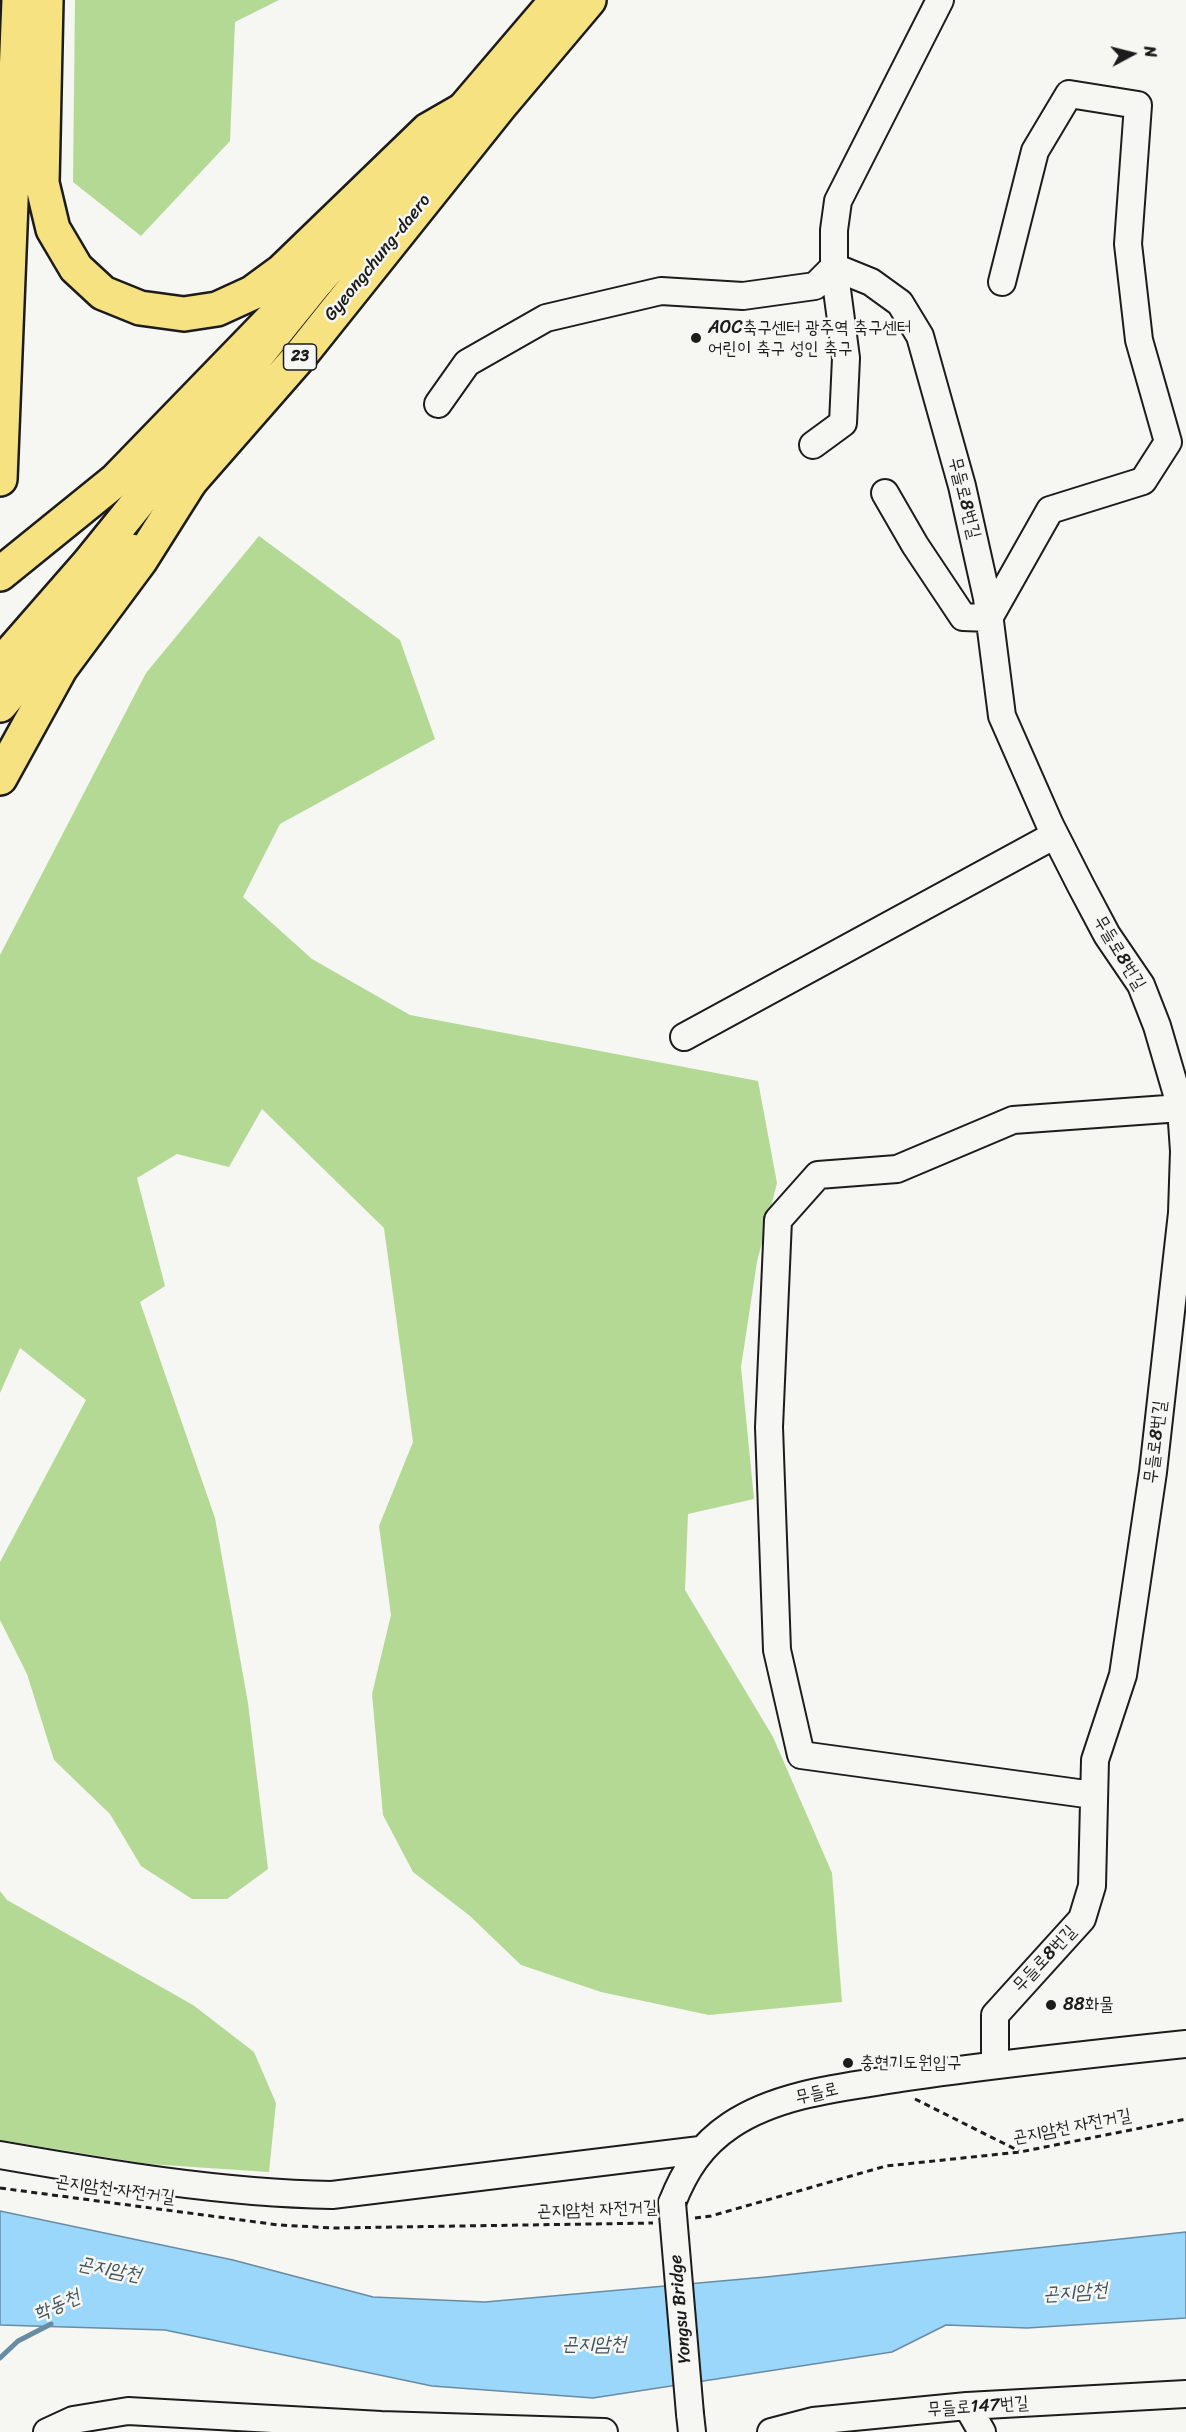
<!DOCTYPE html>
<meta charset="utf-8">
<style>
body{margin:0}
#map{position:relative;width:1186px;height:2432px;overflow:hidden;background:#f6f6f2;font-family:Sriracha,sans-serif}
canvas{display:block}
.north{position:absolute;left:1102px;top:24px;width:60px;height:60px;-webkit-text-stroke:4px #f6f6f2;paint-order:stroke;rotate:83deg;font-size:16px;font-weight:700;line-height:24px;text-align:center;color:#1c1c1c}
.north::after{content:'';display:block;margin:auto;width:21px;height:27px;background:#1c1c1c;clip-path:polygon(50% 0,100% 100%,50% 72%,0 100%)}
</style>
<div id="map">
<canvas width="1186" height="2432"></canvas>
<div class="north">N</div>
</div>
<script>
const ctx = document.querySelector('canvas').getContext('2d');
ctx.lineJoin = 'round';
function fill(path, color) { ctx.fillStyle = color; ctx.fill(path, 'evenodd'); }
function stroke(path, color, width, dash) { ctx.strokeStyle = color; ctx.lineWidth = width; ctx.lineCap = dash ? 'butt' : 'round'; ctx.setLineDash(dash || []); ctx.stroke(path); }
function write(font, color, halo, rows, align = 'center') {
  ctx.font = font + ' Sriracha,"Poor Story",sans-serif'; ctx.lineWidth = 5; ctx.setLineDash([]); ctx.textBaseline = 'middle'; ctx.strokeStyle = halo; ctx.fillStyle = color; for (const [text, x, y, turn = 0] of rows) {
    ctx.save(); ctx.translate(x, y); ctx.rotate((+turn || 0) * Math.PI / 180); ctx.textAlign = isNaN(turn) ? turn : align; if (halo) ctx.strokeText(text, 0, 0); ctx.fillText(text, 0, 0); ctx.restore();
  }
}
fill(new Path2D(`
 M75,0H279L235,22L230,141L141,236L73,182Z
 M259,536L400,640L435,739L280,824L243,897L312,959L410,1015L758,1081L777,1183L757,1262L741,1367L754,1499L688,1514L685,1590L773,1737L832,1873L842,2002L709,2015L601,1992L521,1965L470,1916L413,1872L383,1815L372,1694L391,1615L379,1526L413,1442L384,1228L262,1109L229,1167L177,1154L137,1178L165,1286L140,1302L215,1518L248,1703L268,1869L227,1899H192L141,1866L110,1814L54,1760L27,1674L0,1620V1562L86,1400L20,1348L0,1393V955L146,673Z
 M0,1891L7,1900L193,2005L254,2052L276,2103L269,2172L148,2164L0,2140Z`), '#b4d994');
const water = new Path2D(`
 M0,2211L233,2260L373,2297L485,2302L766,2277L1186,2232V2318L1027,2328L946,2325L892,2352L593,2398L432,2386L165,2330L0,2325Z`);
fill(water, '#9bd6fb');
stroke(water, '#688ca2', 1.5);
stroke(new Path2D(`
 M0,2358L18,2341L51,2324`), '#688ca2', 5);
const minor = new Path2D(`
 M940,0L838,201L834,230V267L871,282L900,303L920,336L962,486L987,598L1002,716L1050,825L1081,886L1107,935L1141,985L1157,1026L1181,1108L1184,1151L1182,1213L1153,1472L1123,1675L1095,1760L1092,1886L1082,1919L995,2015V2064
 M438,404L467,363L546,318L661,291L743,296L815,286L834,267
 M813,445L843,423L846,358L834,267
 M885,493L915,545L963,617L989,618L1050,510L1143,481L1168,442L1139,340L1128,244L1138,105L1069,94L1035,151L1002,282
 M684,1037L1055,835
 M1093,1795L801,1755L777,1650L769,1427L778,1220L818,1175L897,1169L1013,1120L1181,1108
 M0,2155C109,2174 221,2193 332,2195L700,2150
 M672,2203C685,2170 701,2145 731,2125C779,2093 845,2087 901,2078C996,2064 1091,2054 1186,2044
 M967,2406L982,2432
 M690,2414L692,2432
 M47,2432L73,2420L128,2411L381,2425L604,2432
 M771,2432L813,2421L967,2406L1186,2394`);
const major = new Path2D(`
 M174,500L300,356L503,102L589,0
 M0,665L89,563L317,281L557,0
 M0,705L131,551`);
const highway = new Path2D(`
 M46,0L42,183L53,229L76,268L103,293L140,308L184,314L217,309L252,293L282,271L428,130L468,107
 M0,479L19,0
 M0,574L116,480L276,315L317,281
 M0,778L60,669L140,561L193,477`);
stroke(minor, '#1c1c1c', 30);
stroke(major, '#1c1c1c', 38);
stroke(highway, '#1c1c1c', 38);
stroke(new Path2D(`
 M915,2099L1019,2151
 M0,2188L279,2225L334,2228L653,2223
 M695,2218L711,2216L886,2166L1020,2152L1186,2119`), '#1c1c1c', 3, [6, 4.5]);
stroke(minor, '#f6f6f2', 26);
stroke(major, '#f7e281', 33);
stroke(highway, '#f7e281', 33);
const minorBridge = new Path2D(`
 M672,2203L690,2414`);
stroke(minorBridge, '#1c1c1c', 30, []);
stroke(minorBridge, '#f6f6f2', 26);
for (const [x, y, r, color] of [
 [696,338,6,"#1c1c1c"],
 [1051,2005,6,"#1c1c1c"],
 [848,2063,6,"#1c1c1c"]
]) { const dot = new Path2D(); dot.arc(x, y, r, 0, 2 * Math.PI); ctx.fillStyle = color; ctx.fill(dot); stroke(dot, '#f6f6f2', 2); }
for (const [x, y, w] of [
 [300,357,33]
]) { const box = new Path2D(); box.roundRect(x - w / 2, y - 13, w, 26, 4.5); ctx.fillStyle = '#f6f6f2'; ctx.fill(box); stroke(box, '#1c1c1c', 1.5); }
write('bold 16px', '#1c1c1c', null, [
 ["23",300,357]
]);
write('18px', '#1c1c1c', '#f6f6f2', [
 ["Gyeongchung-daero",378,258,-51],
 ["무들로8번길",964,498,76],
 ["무들로8번길",1119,953,59],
 ["무들로8번길",1156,1442,-83],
 ["무들로8번길",1045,1959,-47],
 ["무들로",817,2094,-13],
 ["곤지암천 자전거길",1072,2127,-11],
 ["곤지암천 자전거길",115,2190,8],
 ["곤지암천 자전거길",597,2210,-2],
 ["Yongsu Bridge",681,2309,-95],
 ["무들로147번길",978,2407,-4]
]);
write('18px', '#1c1c1c', '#f6f6f2', [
 ["AOC축구센터 광주역 축구센터",708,328],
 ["어린이 축구 성인 축구",708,349],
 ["88화물",1063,2005],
 ["충현기도원입구",860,2063]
], 'left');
write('italic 20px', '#42545f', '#f6f6f2', [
 ["곤지암천",109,2270,11],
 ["곤지암천",1075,2293,-4],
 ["학동천",57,2306,-24],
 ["곤지암천",594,2345]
]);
</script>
